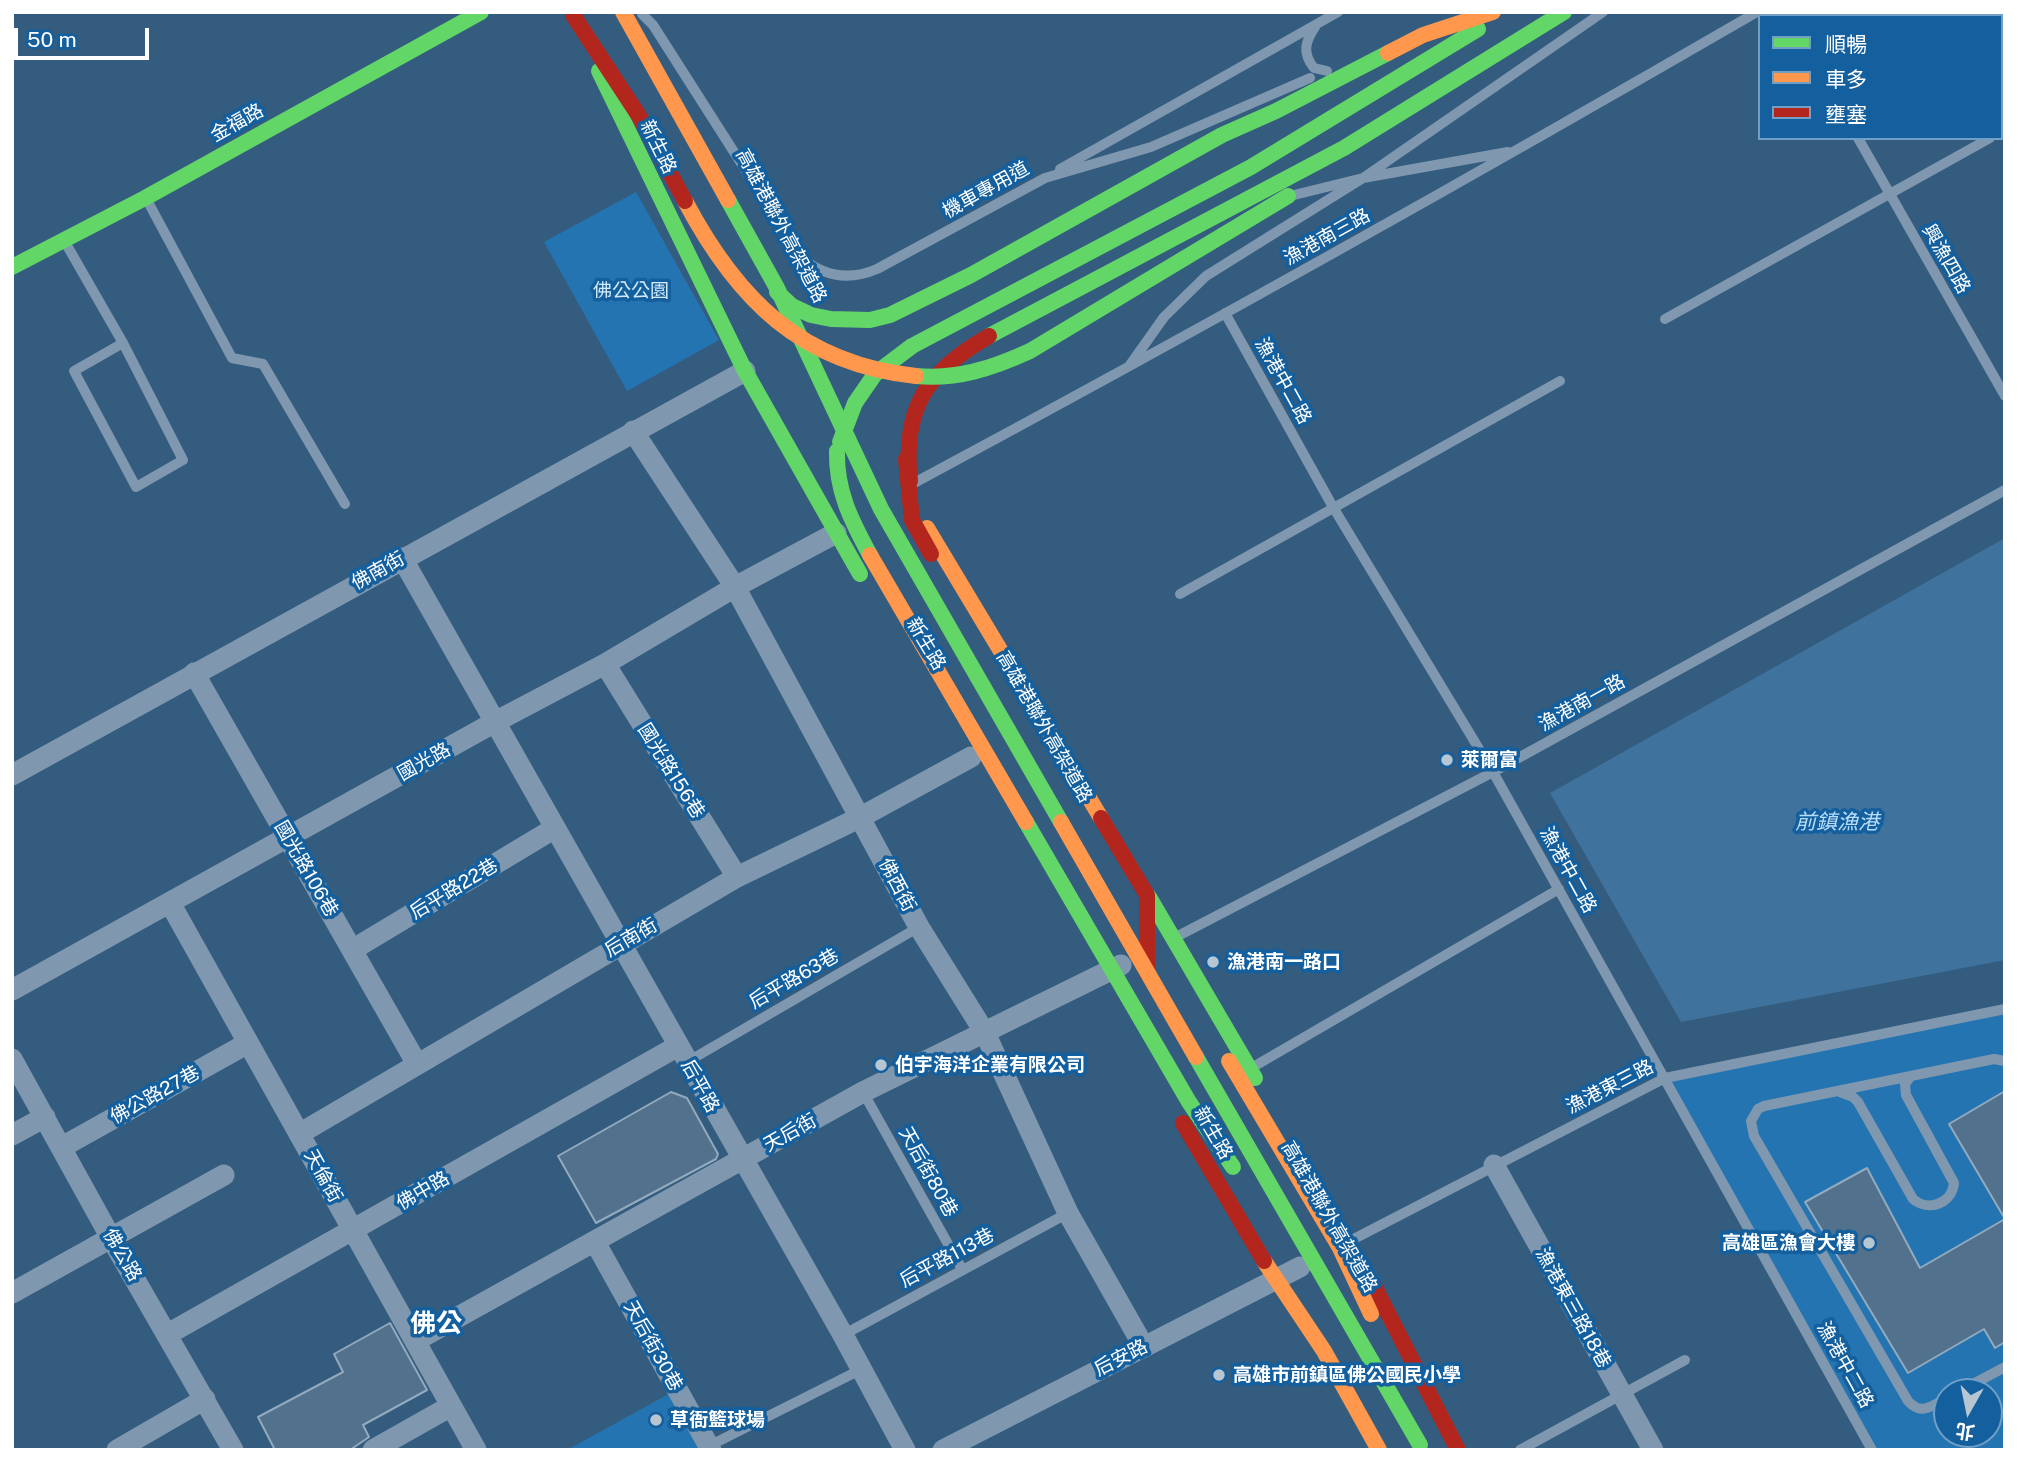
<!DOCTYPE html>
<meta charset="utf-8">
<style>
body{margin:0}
#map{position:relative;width:2017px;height:1462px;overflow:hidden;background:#345c7e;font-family:"Public Sans","Noto Sans TC",sans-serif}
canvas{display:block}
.frame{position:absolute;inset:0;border:14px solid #fff;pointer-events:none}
.legend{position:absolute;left:1758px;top:14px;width:245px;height:126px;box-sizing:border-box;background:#145f9e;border:2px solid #729fc5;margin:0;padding:9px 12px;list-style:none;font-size:21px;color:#fff}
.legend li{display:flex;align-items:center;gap:14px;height:35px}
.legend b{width:35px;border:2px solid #729fc5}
.north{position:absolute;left:1933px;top:1378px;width:70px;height:70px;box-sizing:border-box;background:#145f9e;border:2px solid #729fc5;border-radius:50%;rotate:189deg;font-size:19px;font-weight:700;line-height:28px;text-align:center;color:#fff}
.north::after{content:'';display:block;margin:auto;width:24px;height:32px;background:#b8c6d2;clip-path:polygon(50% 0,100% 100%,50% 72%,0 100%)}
.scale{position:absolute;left:14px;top:28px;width:135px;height:32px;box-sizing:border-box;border:4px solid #fff;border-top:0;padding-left:9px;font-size:21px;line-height:24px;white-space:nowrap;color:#fff;-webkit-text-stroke:5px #145f9e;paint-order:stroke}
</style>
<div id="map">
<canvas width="2017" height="1462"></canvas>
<div class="frame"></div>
<ul class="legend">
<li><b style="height:9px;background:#63d668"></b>順暢</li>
<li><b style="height:9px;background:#ff974d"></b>車多</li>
<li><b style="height:9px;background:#b3261e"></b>壅塞</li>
</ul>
<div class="north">北</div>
<div class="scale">50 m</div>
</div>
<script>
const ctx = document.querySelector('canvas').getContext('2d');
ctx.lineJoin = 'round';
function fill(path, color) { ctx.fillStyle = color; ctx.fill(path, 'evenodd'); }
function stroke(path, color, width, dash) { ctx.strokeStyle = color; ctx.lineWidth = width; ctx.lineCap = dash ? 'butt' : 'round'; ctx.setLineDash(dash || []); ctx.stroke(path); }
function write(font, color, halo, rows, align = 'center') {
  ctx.font = font + ' "Public Sans","Noto Sans TC",sans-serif'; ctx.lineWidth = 7; ctx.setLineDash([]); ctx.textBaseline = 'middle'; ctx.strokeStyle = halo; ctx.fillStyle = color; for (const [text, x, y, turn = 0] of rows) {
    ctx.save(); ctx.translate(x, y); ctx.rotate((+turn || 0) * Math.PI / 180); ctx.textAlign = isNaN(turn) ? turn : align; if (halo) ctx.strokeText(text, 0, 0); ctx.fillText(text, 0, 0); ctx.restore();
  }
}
fill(new Path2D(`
 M636,192L719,340L627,391L544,242Z
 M2005,1009V1450H1872L1665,1078ZM1947,1392H1989V1434H1947Z
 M674,1391L707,1450H567Z`), '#2574b2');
fill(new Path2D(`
 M2005,538V960L1681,1022L1550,793Z`), '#3f729d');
const building = new Path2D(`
 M2005,1091V1342L1995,1348L1984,1329L1908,1373L1805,1202L1867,1168L1920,1268L2005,1219L1949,1124Z
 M671,1092L687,1098L718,1154L716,1159L596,1223L558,1156Z
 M390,1323L427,1390L363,1425L369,1437L350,1450H275L258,1417L343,1372L334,1354Z`);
fill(building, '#51718c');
stroke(building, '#93aabd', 2);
stroke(new Path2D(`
 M1787,12L1789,16
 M642,14L653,25L801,257C824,277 849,281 877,269L1045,178L1151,147L1310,78
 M1315,27C1305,42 1302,53 1314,68L1327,71
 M2001,132L2005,130
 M1858,138L2005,396
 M1060,169L1338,12
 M1290,196L1363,178L1508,152
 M147,200L232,358L263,364L345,504
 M65,242L123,343L183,460L136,487L74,371L123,343
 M1225,313L1333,507L1493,772L1872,1450
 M1665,319L1990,138
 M1130,365L1164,317L1206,276L1363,178L1603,12
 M916,482C1199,330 1479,173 1757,12
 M1180,594L1560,381
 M1176,937L1493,772L2005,490
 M687,1062L919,927
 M1253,1067L1559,889
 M863,1092L962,1269
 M1840,1092L1853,1097L1858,1102L1913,1199C1928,1212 1952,1204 1954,1183L1906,1095L1905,1084L1911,1076
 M1346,1243L1665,1078L2005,1009
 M843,1335L1068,1213
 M1958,1392L2005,1367
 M1947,1398C1932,1406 1921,1416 1908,1401L1754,1136L1751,1121L1758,1109L1764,1106L1994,1059L2005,1061
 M709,1446L860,1370
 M1520,1450L1685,1360`), '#7f98af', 10);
stroke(new Path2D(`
 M633,431L735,587L919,927L985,1033L1068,1213L1144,1347
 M402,558L843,1335L905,1450
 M605,664L737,877
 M194,673L417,1064
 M12,775L745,371
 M170,903L476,1450
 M352,950L555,828
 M12,990L495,722L605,664L735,587L836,533
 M12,1059L111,1238L233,1450
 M299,1134L737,877L861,817L971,757
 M12,1135L45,1117
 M62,1147L248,1043
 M1494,1165L1653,1450
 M595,1242L711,1450
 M12,1293L224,1175
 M168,1334L678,1046
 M415,1341L863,1092L1121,965
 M117,1450L205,1399
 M373,1450L451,1406
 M943,1450L1300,1267`), '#7f98af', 21);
stroke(new Path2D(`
 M599,71L745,371L860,574
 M12,267L145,198L481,12
 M777,292L792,306L811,315L831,319L870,320L890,315L971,275L1222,135L1276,111L1388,53
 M989,336L1344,148L1564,12
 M840,442L855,403L875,374L912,346L1251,167L1478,29
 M837,451C836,491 851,520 870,555
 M1149,897L1255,1078`), '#63d668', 16);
stroke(new Path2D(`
 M1388,53L1423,35L1493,12
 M927,528L1101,818
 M1264,1261L1324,1351L1379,1450`), '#ff974d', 16);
stroke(new Path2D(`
 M910,481C902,409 926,372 989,336
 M1101,818L1147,895V973
 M1183,1123L1264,1261
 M1372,1282L1458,1450`), '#b3261e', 16);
stroke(new Path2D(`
 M728,200L777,288L881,509L1061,822
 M916,376C957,380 993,368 1030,351L1288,196
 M1026,822L1189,1102L1233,1167
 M1196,1057L1420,1445`), '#63d668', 16);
stroke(new Path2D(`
 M623,12L728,200
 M685,201C737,299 801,364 916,376
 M870,555L1026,822
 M1061,822L1196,1057
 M1229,1061L1340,1248L1371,1314`), '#ff974d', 16);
stroke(new Path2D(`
 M573,15L639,116L685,201
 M906,459L912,520L931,554`), '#b3261e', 16);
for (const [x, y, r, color] of [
 [1447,760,7,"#b8c6d2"],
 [1213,962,7,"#b8c6d2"],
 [881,1065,7,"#b8c6d2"],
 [1869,1243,7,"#b8c6d2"],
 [1219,1375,7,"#b8c6d2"],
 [656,1420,7,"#b8c6d2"]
]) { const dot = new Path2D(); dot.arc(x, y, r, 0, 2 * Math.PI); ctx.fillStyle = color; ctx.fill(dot); stroke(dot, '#145f9e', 2.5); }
write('19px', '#fff', '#145f9e', [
 ["金福路",237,123,-29],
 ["新生路",658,147,64],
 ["機車專用道",986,190,-29],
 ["高雄港聯外高架道路",781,226,62],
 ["漁港南三路",1327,237,-29],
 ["興漁四路",1946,259,60],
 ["漁港中二路",1283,381,61],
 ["佛南街",378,571,-29],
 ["新生路",926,644,59],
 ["漁港南一路",1582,703,-29],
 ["高雄港聯外高架道路",1044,727,60],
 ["國光路",424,762,-29],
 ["國光路156巷",671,771,58],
 ["國光路106巷",306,869,60],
 ["漁港中二路",1568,870,61],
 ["佛西街",897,885,62],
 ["后平路22巷",454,889,-31],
 ["后南街",631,938,-30],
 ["后平路63巷",794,979,-30],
 ["后平路",700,1086,61],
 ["漁港東三路",1610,1087,-27],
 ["佛公路27巷",155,1095,-29],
 ["天后街",790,1133,-29],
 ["新生路",1213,1133,60],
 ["天后街80巷",928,1172,61],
 ["天倫街",323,1176,61],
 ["佛中路",423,1191,-30],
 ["高雄港聯外高架道路",1329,1217,60],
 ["佛公路",122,1255,60],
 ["后平路113巷",947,1258,-28],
 ["漁港東三路18巷",1573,1308,61],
 ["天后街30巷",653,1346,61],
 ["后安路",1121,1358,-27],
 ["漁港中二路",1845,1365,61]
]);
write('19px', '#d4ebfd', '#145f9e', [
 ["佛公公園",631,291]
]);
write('bold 19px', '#fff', '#145f9e', [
 ["萊爾富",1461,760],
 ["漁港南一路口",1227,962],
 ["伯宇海洋企業有限公司",895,1065],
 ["高雄區漁會大樓",1855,1243,"right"],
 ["高雄市前鎮區佛公國民小學",1233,1375],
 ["草衙籃球場",670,1420]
], 'left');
write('italic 21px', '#b8ddfa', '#145f9e', [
 ["前鎮漁港",1837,823]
]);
write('bold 26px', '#fff', '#145f9e', [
 ["佛公",436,1324]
]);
</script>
